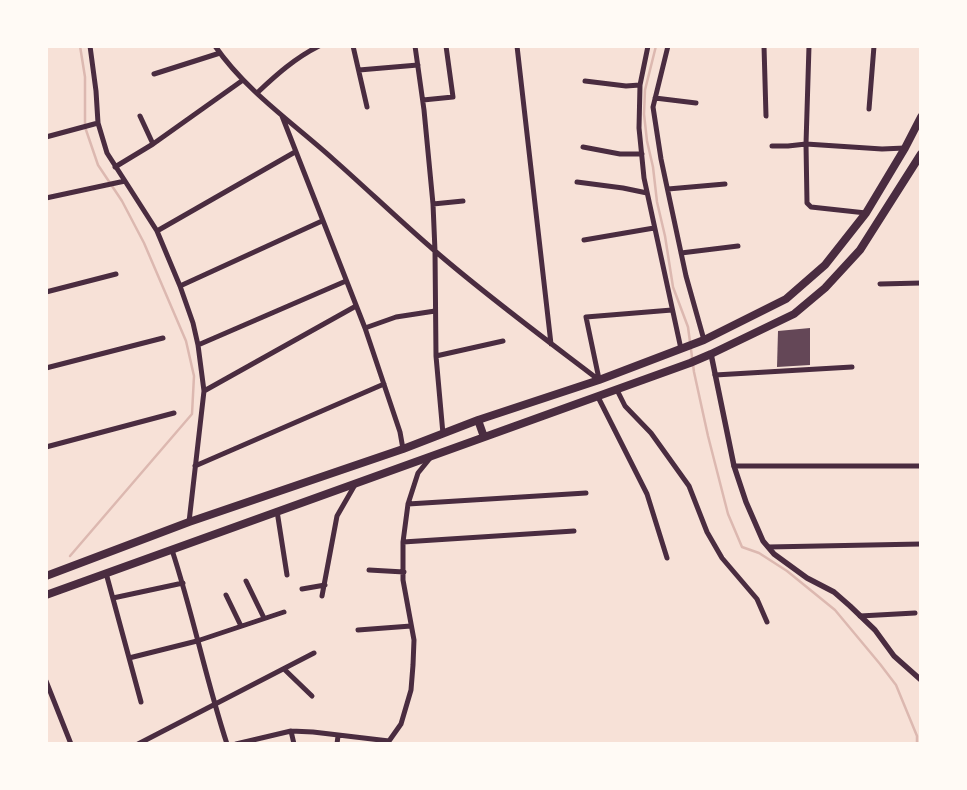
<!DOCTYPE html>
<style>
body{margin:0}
#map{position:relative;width:967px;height:790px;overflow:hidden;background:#f7e1d7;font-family:"Titillium Web",sans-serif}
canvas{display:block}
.frame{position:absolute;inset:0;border:48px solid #fffaf5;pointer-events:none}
</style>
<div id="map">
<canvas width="967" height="790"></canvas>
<div class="frame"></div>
</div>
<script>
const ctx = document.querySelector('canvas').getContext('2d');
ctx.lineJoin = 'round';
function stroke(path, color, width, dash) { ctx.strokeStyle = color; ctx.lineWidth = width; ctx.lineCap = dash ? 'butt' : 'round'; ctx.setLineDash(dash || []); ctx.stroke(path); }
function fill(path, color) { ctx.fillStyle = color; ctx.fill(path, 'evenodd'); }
stroke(new Path2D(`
 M656,46L645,90L644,114L647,141L653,167L657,202L665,236L673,287L688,327L694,372L708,436L728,514L742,547L759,553L787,571L835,610L880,664L896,685L917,736V744
 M70,556L192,414L194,376L186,341L144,243L122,201L98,165L85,127V77L80,46`), '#dcb8b0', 2.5);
fill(new Path2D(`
 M810,328V365L777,367L778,331Z`), '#644757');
stroke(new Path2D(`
 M90,46L96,91L98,123
 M215,46C246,91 293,123 333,159C367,189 400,221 435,251C487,296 544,338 599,380
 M353,46L367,107
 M415,46L424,110L433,204L435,251L436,356L443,434
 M517,46L551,344
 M648,46L640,85L639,128L644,178L681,349
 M668,46L653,107L661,159L686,276L704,340
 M764,46L766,116
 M809,46L806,144L882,149L905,148
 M359,70L418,65
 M154,74L220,53
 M585,81L626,86L640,85
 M257,93C276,75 295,58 319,46
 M655,98L696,103
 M423,100L453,97L446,46
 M869,109L874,46
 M140,116L153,144
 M282,116L365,328L400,432L403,449
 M46,137L98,123L107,153L125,181
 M772,146H788L806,144L807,203L811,207L866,213
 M583,147L620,154H642
 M115,167L153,144L243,80
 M577,182L623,188L647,193
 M668,189L725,184
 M46,198L125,181L157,231L180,286L193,323L198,345L204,391L189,522
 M433,204L463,201
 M157,231L295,152
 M584,240L654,228
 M681,253L738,246
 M880,284L921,283
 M180,286L322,221
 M46,292L116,274
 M365,328L396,317L435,311
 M198,345L346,281
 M436,356L503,341
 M46,368L163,338
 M715,375L852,367
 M599,379L586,317L672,310
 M617,390L625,406L651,433L689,486L707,532L722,558L757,599L767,622
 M204,391L356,306
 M598,397L647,494L667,558
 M46,447L174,413
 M195,466L384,384
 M734,466H921
 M408,504L586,493
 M277,511L287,575
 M403,542L574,531
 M768,547L921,544
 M172,550C193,614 206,680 227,744
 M369,570L404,572
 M106,573L141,702
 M246,581L264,618
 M302,589L325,585
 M226,595L241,626
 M322,596L337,516L356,483
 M113,598L183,583
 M860,616L915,613
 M358,630L411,626
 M129,658L197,641L284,612
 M284,669L312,696
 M46,681L71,744
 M291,731L294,744
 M138,744L314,653
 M236,744L291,731L313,732L389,741
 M337,744L338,736
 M389,744V741L401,724L411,690L413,665L414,640L403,580V542L408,504L418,473L431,457`), '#4a2c40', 5);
stroke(new Path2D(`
 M711,354L734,466L746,502L763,541L774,554L807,578L834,592L850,606L875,630L894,656L921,680`), '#4a2c40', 5.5);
stroke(new Path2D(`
 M478,420L484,437
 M46,576L189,522L403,449L478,420L599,380L704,340L786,299L825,265L866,213L905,148L921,117
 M46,595L690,363L711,354L794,314L825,288L860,250L921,154`), '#4a2c40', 8);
</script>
